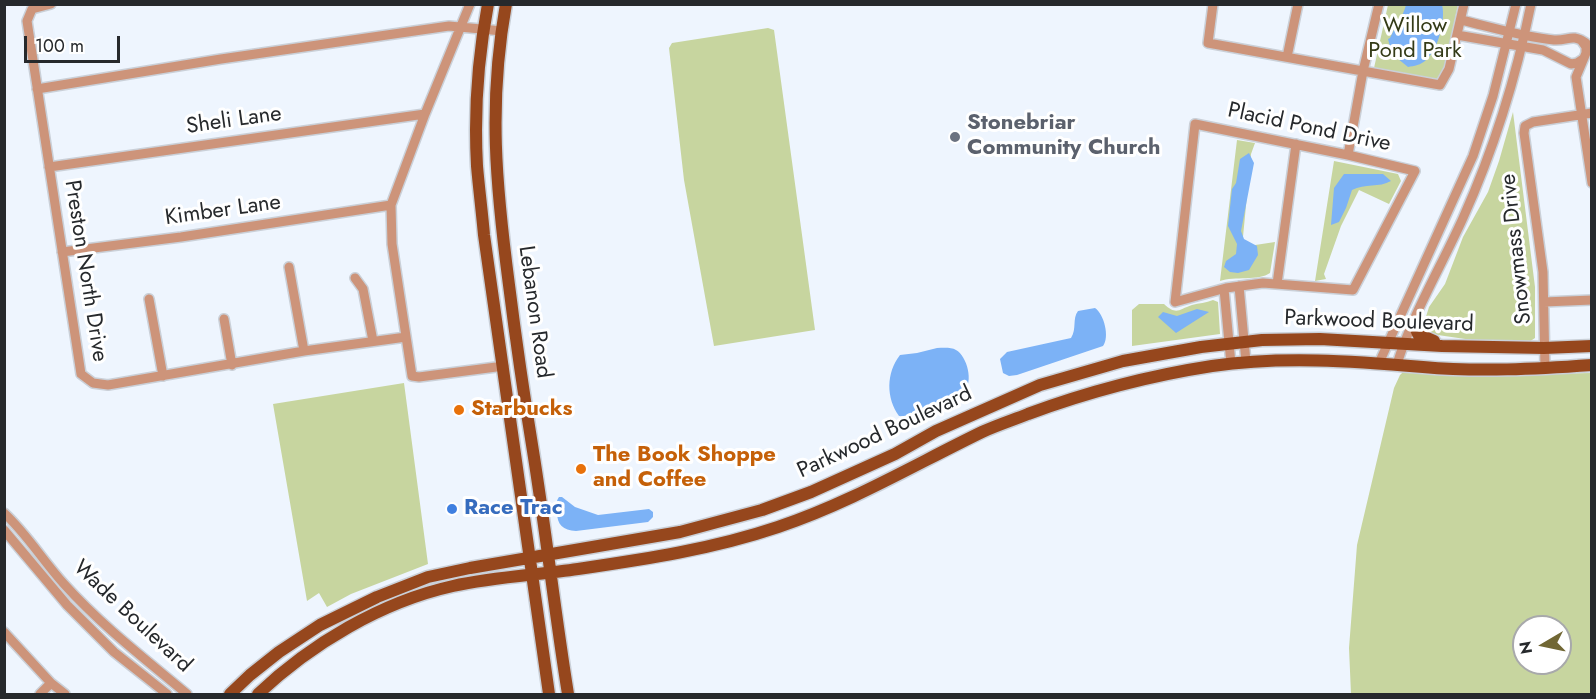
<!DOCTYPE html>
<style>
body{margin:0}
#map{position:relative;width:1596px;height:699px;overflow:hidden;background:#eef5fe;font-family:Jost,sans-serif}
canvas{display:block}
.frame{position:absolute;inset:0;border:6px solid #26292c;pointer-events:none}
.north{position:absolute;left:1512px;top:615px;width:60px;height:60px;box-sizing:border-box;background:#fff;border:2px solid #a8a9ab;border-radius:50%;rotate:261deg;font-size:16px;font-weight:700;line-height:24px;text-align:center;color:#26292c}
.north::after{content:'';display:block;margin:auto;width:21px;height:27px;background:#716734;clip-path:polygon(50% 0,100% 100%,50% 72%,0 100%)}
.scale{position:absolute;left:24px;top:36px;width:96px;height:27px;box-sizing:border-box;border:3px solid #26292c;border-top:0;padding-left:8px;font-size:18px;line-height:21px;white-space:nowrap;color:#26292c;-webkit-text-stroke:4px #fff;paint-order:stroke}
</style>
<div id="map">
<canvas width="1596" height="699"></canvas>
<div class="frame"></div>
<div class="north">N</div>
<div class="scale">100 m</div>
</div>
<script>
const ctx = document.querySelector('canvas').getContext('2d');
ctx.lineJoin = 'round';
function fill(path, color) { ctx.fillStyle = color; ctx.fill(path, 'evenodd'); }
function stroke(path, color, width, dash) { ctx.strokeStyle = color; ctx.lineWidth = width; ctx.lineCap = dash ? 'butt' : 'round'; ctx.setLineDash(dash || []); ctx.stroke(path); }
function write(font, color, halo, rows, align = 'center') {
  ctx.font = font + ' Jost,sans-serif'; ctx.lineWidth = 6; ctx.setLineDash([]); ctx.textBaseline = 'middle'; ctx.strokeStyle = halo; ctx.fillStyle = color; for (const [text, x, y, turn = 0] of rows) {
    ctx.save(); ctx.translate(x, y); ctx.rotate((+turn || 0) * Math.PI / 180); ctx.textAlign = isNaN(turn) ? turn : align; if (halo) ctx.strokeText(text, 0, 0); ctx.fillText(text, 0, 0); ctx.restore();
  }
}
fill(new Path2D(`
 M1388,5H1458L1444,69L1437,79L1374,68Z
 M768,28L774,30L815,330L714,346L684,180L669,48L672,43Z
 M1513,112L1535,287V338L1529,342L1472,340L1431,334L1428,332L1424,323L1429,307L1445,284L1463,237L1488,192L1499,161Z
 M1237,140L1255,143L1251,154L1242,247L1275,242L1270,273C1259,281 1234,276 1220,281Z
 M1334,161L1398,174L1401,181L1389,204L1359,190L1341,226L1324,274L1326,279L1315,281Z
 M1213,300L1218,302L1220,334L1132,346V310L1139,304H1164C1177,316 1179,309 1192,305C1199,303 1206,303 1213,300Z
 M1405,370L1490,375L1591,373V694H1351L1349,648L1357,545L1394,388L1400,375ZM1524,627H1560V663H1524Z
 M404,383L428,564L351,594L327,607L319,593L307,601L273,404Z`), '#c7d59f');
fill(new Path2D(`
 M1406,5H1442C1446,19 1438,50 1426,60C1421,65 1414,66 1408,67L1392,54L1388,39L1390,38C1395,26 1403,17 1406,5Z
 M1249,153L1254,163L1241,231L1244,239L1257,246L1258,255L1249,270L1238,273L1230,272L1224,267L1226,261L1236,254L1237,244L1228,226L1232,189L1236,183L1240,159Z
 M1344,174H1383L1391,181C1379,188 1365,183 1352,190L1346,208L1339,222L1331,225L1334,188Z
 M1095,308C1104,314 1110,337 1103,346L1017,375L1009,376L1003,373L1000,359L1007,352L1071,338C1077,329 1072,319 1078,311Z
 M1197,309L1209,312L1176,333L1158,317L1163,312L1177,316Z
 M937,348C943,348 951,347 956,350C967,356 974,382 964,392C956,399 909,418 899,416C886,398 886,373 900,355L917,353Z
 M559,497H562L575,507L598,515L649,509L653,512V517L648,522L576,531C563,530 557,525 557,512C557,505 555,503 559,497Z`), '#7cb2f6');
const minor = new Path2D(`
 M51,4L32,9L27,21L81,374L93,383L108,385L304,351L406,337
 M470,4L425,114L391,205L392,244L412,376L419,377L504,366
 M1213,4L1208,43L1440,85L1449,69L1464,4
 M1461,20C1491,27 1523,37 1554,40C1569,41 1571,33 1586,43
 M1457,35L1543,50L1571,64L1577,63L1583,59
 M1581,40L1586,47V53L1576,77L1592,183
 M1287,57L1298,4
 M37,89L221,59L449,26L502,31
 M1195,124L1348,155L1415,171L1353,290L1263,283L1226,288L1175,302Z
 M1348,155L1363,71L1379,4
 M49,167L425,114
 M62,252L181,237L391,205
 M289,267L304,351
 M355,278L363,289L373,341
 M1277,284L1296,144
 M1239,286L1246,362
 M1224,289L1231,364
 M149,299L163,376
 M1544,302L1592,300
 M224,319L232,365
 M1379,363L1473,156L1493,96L1516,4
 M1397,364C1413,313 1441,267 1463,218C1494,149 1516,78 1531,4
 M1545,368L1543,272L1524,133L1525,126L1533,122L1592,113
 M4,513C27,534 43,561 64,584C101,625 145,659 187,694
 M4,530L67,605L114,652L167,694
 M4,632L51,683L65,694
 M40,694L51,683`);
const major = new Path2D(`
 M488,4C478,57 474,112 477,166C479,189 482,212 484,235L549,694
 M506,4C488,104 496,186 509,285C516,341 524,396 533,451C546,532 555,614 568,694
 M1413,322L1418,334L1434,341
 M230,694L250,675L279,652L320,625L377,597L428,577L470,568L680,532L762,510L811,492L895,454L936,431L1040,385L1123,361L1201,347L1262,340L1320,339L1442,346L1544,348L1592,346
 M258,694C311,644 381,602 453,586C494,577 537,575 578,569C646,559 713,549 778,527C850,503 914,465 982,432C997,425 1013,420 1028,414C1090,391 1147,376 1212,366C1281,356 1353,361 1423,367C1478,372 1536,369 1592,365`);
stroke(minor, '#cad0d8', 12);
stroke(major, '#cad0d8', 15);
stroke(minor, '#cd947a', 9);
stroke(major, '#96471d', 12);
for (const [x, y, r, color] of [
 [955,137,6,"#6b7280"],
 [459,410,6,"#e8710a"],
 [581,469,6,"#e8710a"],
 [452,509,6,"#3f7fe0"]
]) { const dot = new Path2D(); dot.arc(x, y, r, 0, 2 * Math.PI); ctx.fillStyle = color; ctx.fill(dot); stroke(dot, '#fff', 2); }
write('22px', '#343b17', '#fff', [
 ["Willow",1415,27],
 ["Pond Park",1415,52]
]);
write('22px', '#26292c', '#fff', [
 ["Sheli Lane",234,121,-8],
 ["Placid Pond Drive",1309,128,12],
 ["Kimber Lane",223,211,-8],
 ["Snowmass Drive",1517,249,-96],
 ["Preston North Drive",85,271,81],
 ["Lebanon Road",534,312,82],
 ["Parkwood Boulevard",1379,322,2],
 ["Parkwood Boulevard",885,433,-25],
 ["Wade Boulevard",132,617,43]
]);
write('bold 22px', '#5b616d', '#fff', [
 ["Stonebriar",967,124],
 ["Community Church",967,149]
], 'left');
write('bold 22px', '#c56008', '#fff', [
 ["Starbucks",471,410],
 ["The Book Shoppe",593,456],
 ["and Coffee",593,481]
], 'left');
write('bold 22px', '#366cbe', '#fff', [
 ["Race Trac",464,509]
], 'left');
</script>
